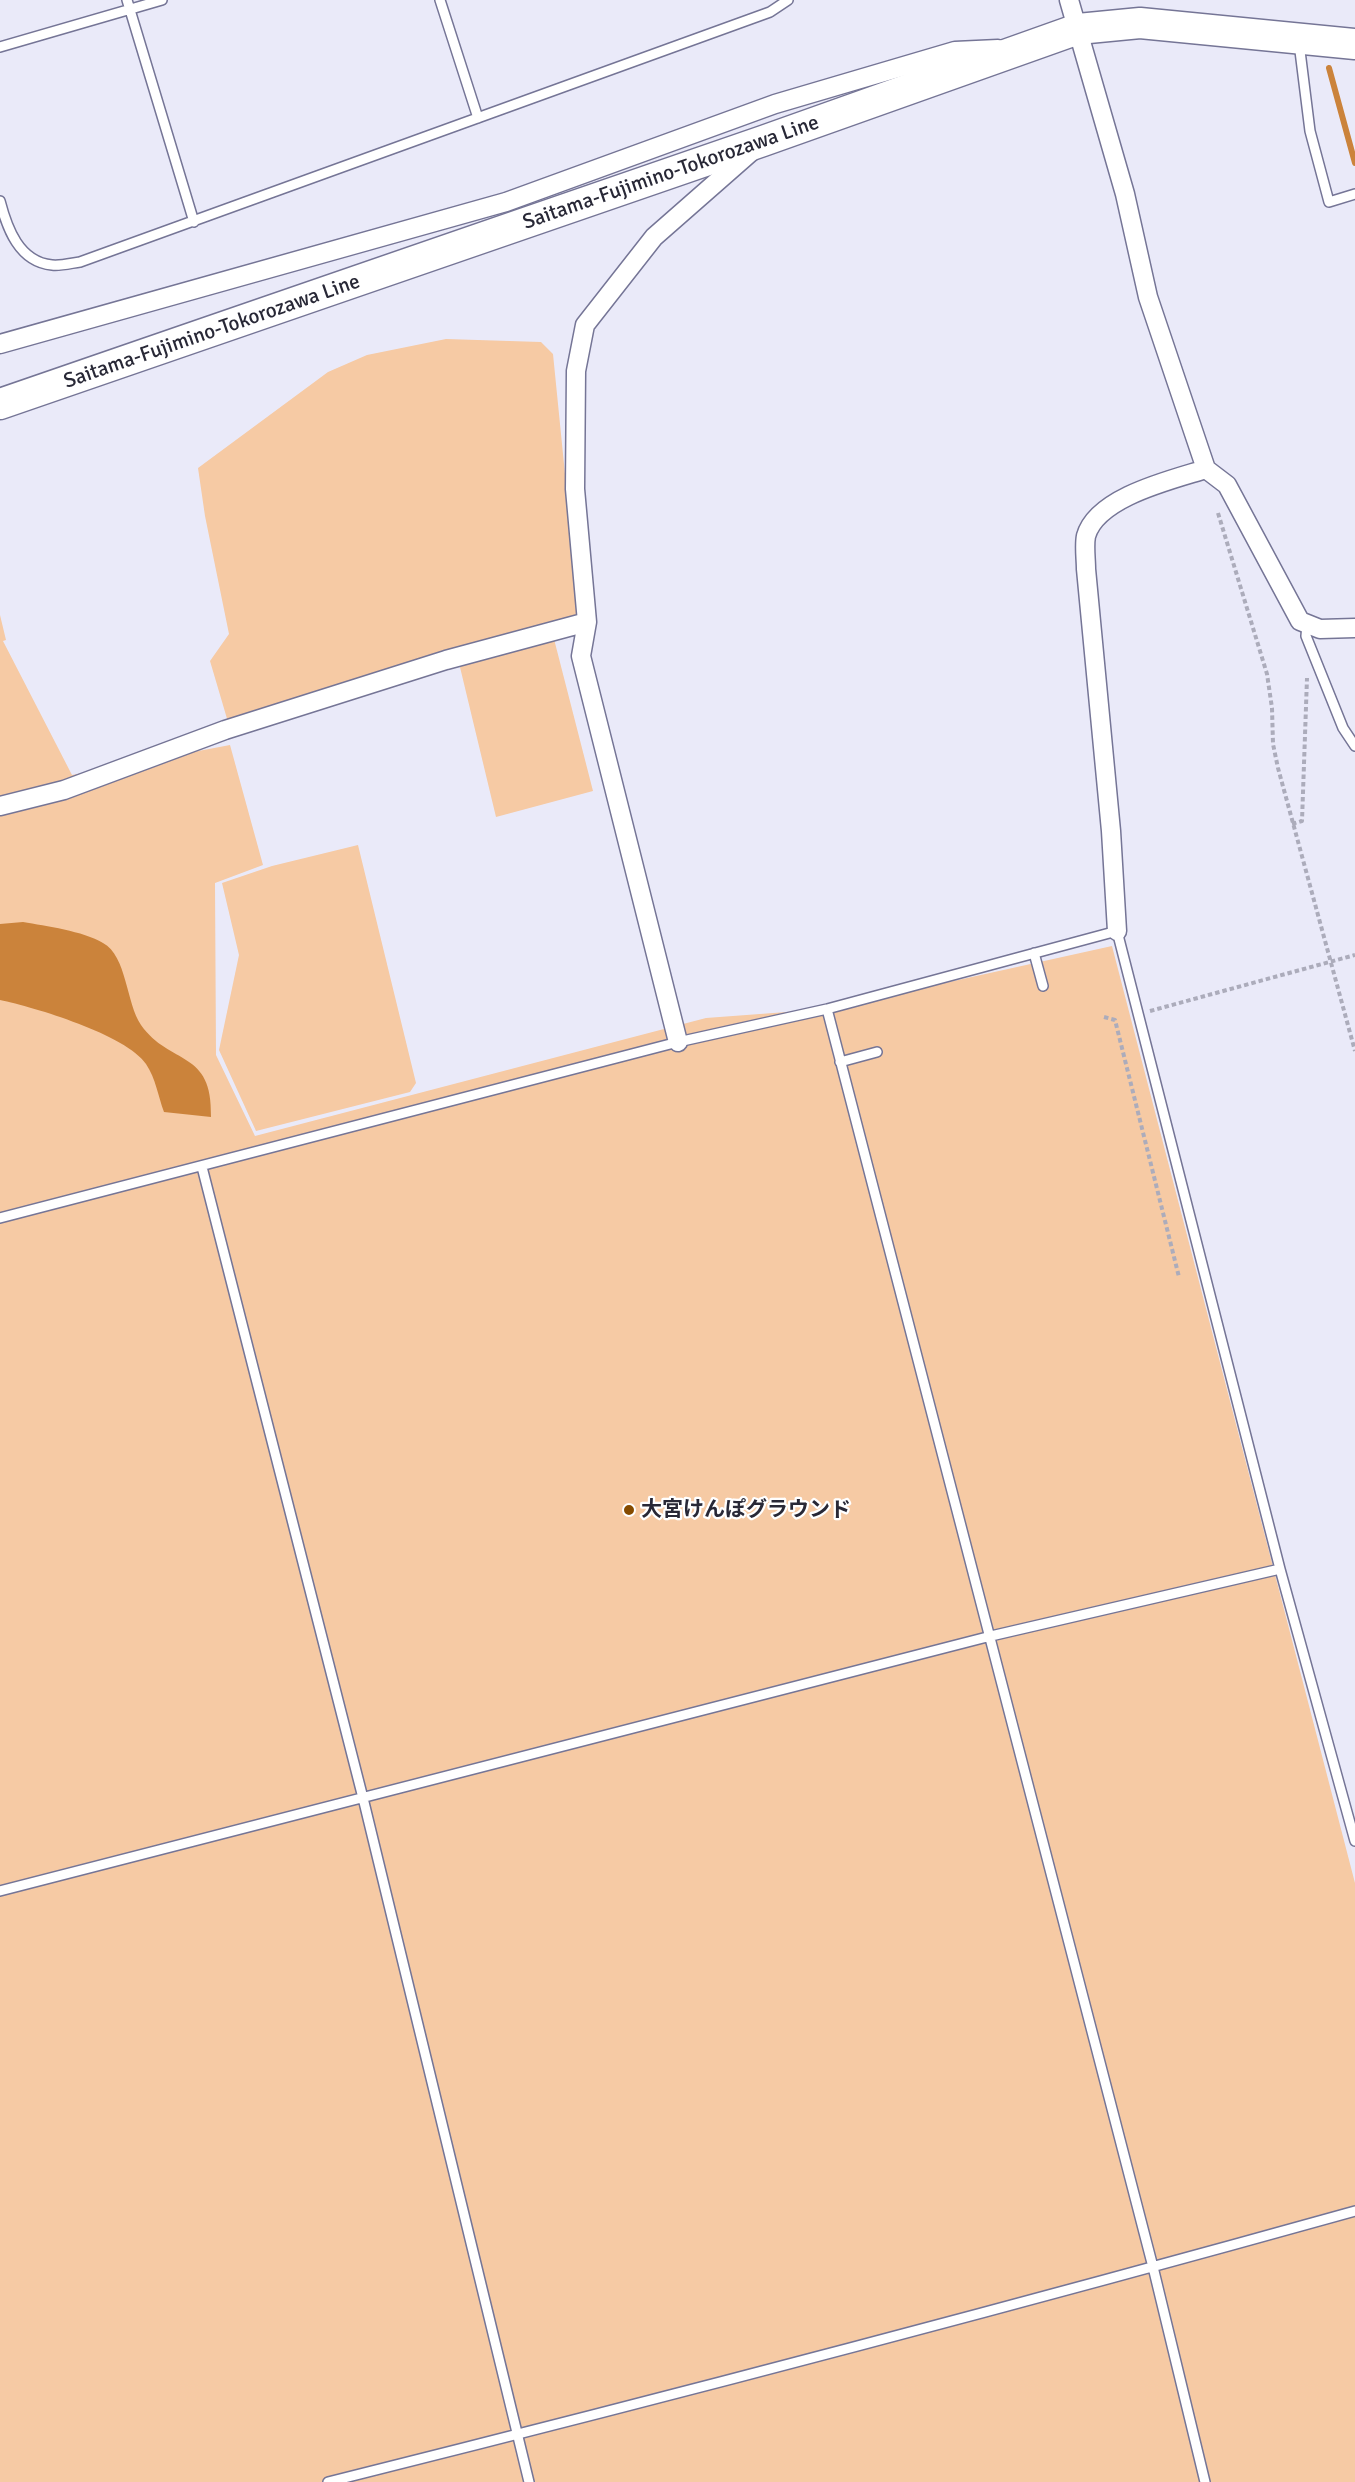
<!DOCTYPE html>
<meta charset="utf-8">
<style>
body{margin:0}
canvas{display:block;background:#eaeaf9}
</style>
<canvas width="1355" height="2482"></canvas>
<script>
const ctx = document.querySelector('canvas').getContext('2d');
ctx.lineJoin = 'round';
function fill(path, color) { ctx.fillStyle = color; ctx.fill(path, 'evenodd'); }
function stroke(path, color, width, dash) { ctx.strokeStyle = color; ctx.lineWidth = width; ctx.lineCap = dash ? 'butt' : 'round'; ctx.setLineDash(dash || []); ctx.stroke(path); }
function write(font, color, halo, rows, align = 'center') {
  ctx.font = font + ' Signika,"Noto Sans JP",sans-serif'; ctx.lineWidth = 4.5; ctx.setLineDash([]); ctx.textBaseline = 'middle'; ctx.strokeStyle = halo; ctx.fillStyle = color; for (const [text, x, y, turn = 0] of rows) {
    ctx.save(); ctx.translate(x, y); ctx.rotate((+turn || 0) * Math.PI / 180); ctx.textAlign = isNaN(turn) ? turn : align; if (halo) ctx.strokeText(text, 0, 0); ctx.fillText(text, 0, 0); ctx.restore();
  }
}
fill(new Path2D(`
 M446,339L541,342L553,354L579,614L228,722L210,661L229,634L205,516L198,468L328,372L367,355Z
 M0,615L6,640L3,641L72,775L230,745L263,865L215,883L216,1055L255,1136L706,1018L827,1009L1112,946L1355,1883V2482H0Z
 M554,639L593,791L496,817L459,663Z
 M358,845L416,1083L410,1092L256,1131L219,1050L239,955L222,883L272,866Z`), '#f6caa4');
fill(new Path2D(`
 M23,922C46,926 83,931 103,943C127,956 126,1003 141,1025C170,1066 213,1049 211,1117L164,1112C158,1096 156,1079 146,1064C127,1035 34,1007 0,1000V924Z`), '#cb833b');
stroke(new Path2D(`
 M1329,68L1355,163`), '#cb833b', 6);
const lane = new Path2D(`
 M127,0L194,222
 M440,0L478,118
 M1299,43L1310,131L1329,202L1355,194
 M0,47L162,0
 M0,201C7,228 19,262 52,265C61,266 72,263 80,262L770,12L788,0
 M1307,625L1306,636L1343,728L1355,746
 M1034,953L1043,986
 M827,1009L1153,2267L1205,2482
 M840,1062L877,1052
 M202,1167L363,1798L529,2482
 M0,1218L678,1042L827,1009L1117,931L1280,1569L1355,1841
 M0,1891L991,1636L1280,1569
 M328,2482C672,2396 1014,2306 1355,2211`);
const street = new Path2D(`
 M1069,0L1125,194L1148,297L1206,469L1227,485L1300,621L1320,629L1355,628
 M0,344L506,202L775,104L955,51L998,49
 M0,806L64,790L225,730L446,660L587,622
 M1117,931L1111,831L1086,569C1086,559 1084,546 1086,536C1097,497 1171,480 1206,469
 M678,1042L581,656L587,622L575,489L576,371L585,325L654,237L752,151`);
const primary = new Path2D(`
 M0,404L763,141L1078,29L1140,23L1355,44`);
stroke(lane, '#757596', 12);
stroke(street, '#757596', 21);
stroke(primary, '#757596', 33);
stroke(new Path2D(`
 M1218,513L1267,674L1272,708L1273,744L1278,768L1355,1051
 M1292,824L1302,821L1307,678
 M1150,1011L1355,955
 M1104,1017L1115,1020L1179,1277`), '#acacbb', 4, [4.5, 3]);
stroke(lane, '#fff', 9);
stroke(street, '#fff', 18);
stroke(primary, '#fff', 30);
for (const [x, y, r, color] of [
 [629,1510,6,"#854b00"]
]) { const dot = new Path2D(); dot.arc(x, y, r, 0, 2 * Math.PI); ctx.fillStyle = color; ctx.fill(dot); stroke(dot, '#fff', 2); }
write('21px', '#282836', '#fff', [
 ["Saitama-Fujimino-Tokorozawa Line",671,173,-19],
 ["Saitama-Fujimino-Tokorozawa Line",212,332,-19]
]);
write('bold 21px', '#282836', '#fff', [
 ["大宮けんぽグラウンド",641,1510]
], 'left');
</script>
